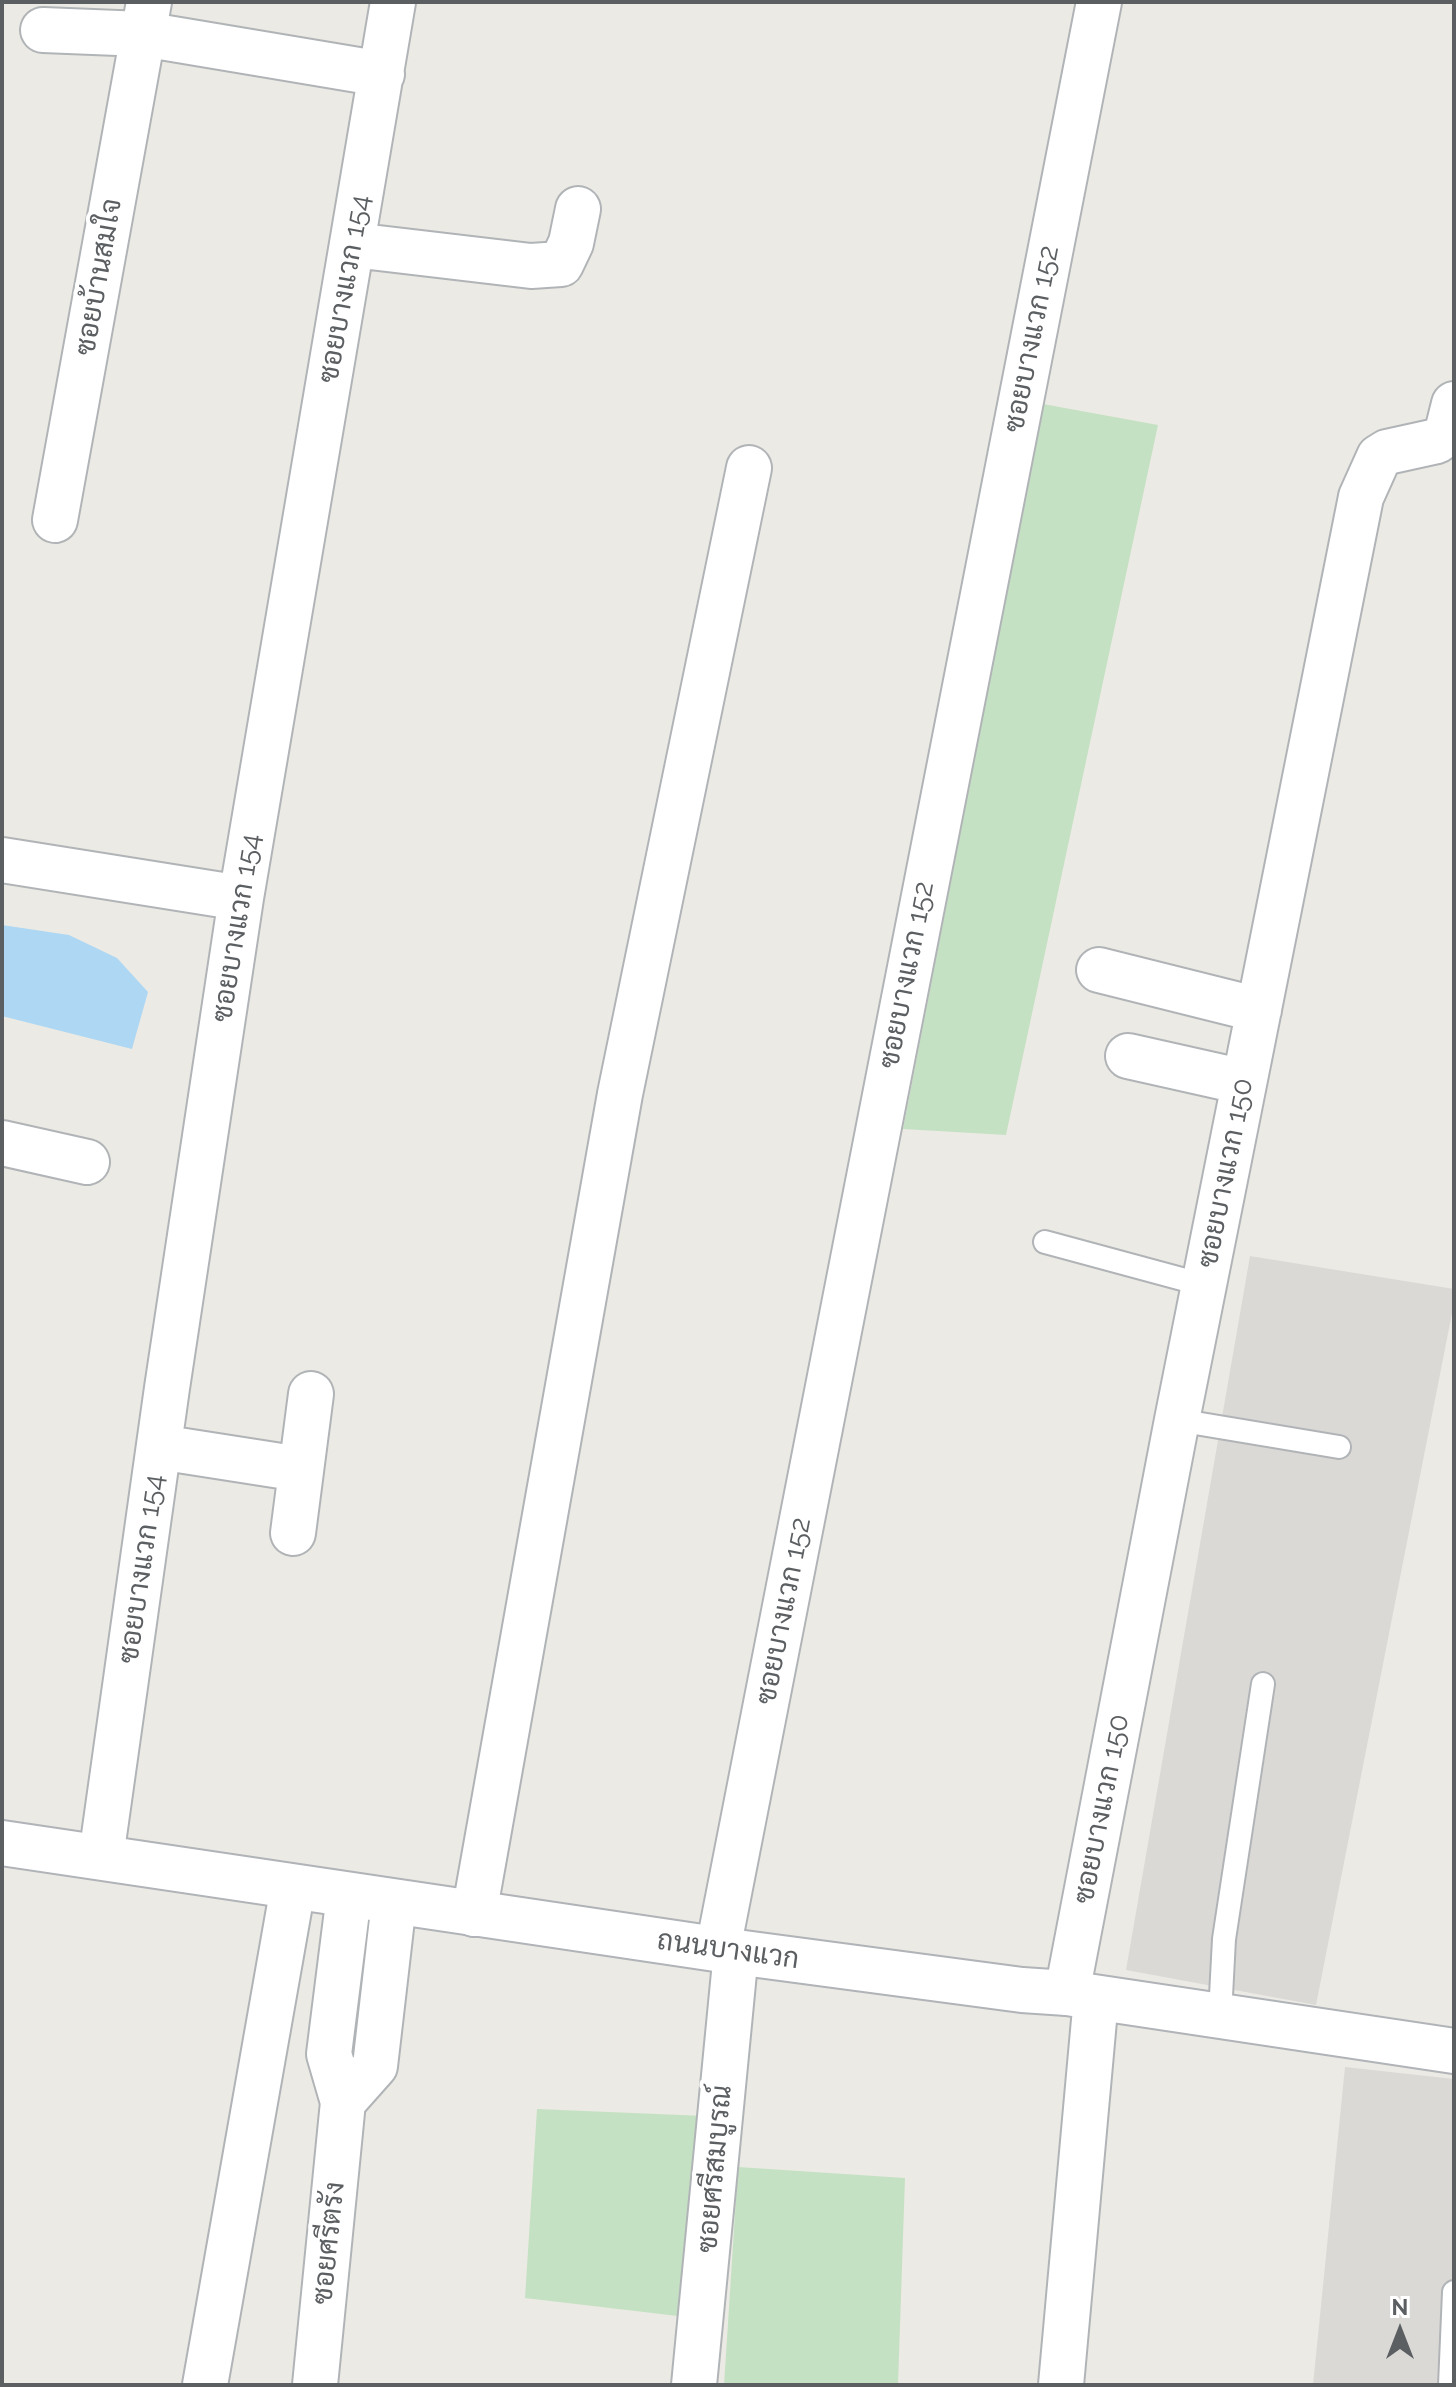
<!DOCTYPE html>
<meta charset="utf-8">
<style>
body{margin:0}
#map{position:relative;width:1456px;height:2387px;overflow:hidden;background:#eceae4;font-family:Raleway,sans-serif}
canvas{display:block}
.frame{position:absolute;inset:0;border:4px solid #5c5f62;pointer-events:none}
.north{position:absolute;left:1360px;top:2291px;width:80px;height:80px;-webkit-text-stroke:6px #fff;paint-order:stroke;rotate:0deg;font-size:22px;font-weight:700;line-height:32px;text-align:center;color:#5c5f62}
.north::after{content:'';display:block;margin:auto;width:28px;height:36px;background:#5c5f62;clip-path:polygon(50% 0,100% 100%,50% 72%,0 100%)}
</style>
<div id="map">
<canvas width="1456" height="2387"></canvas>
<div class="frame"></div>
<div class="north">N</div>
</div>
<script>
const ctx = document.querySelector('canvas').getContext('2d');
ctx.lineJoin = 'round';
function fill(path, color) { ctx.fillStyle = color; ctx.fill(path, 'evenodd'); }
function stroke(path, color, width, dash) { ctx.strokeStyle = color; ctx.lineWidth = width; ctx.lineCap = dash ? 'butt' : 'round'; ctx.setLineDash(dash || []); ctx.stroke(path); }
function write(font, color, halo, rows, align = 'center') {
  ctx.font = font + ' Raleway,Sarabun,sans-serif'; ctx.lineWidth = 8; ctx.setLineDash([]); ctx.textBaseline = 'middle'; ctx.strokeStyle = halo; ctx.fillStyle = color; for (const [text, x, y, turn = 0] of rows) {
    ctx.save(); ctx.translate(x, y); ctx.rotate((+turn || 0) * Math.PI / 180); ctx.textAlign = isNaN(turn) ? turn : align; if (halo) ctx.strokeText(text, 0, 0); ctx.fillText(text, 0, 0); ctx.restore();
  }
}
fill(new Path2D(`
 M1250,1256L1454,1289V1303L1316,2005L1126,1970Z
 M1345,2067L1454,2079V2385H1313Z`), '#dbd9d6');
fill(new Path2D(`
 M1043,404L1158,425L1006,1135L903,1129Z
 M537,2109L705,2116L686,2317L525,2298Z
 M738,2167L905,2178L898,2385H724Z`), '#c5e1c3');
fill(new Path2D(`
 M2,925L69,935L117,958L148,992L132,1049L2,1016Z`), '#add7f3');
const service = new Path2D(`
 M1045,1242L1204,1285
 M1177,1420L1339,1447
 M1220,2015L1224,1939L1263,1684
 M1450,2385L1454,2292`);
const minor = new Path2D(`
 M43,30L143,34L382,74
 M353,245L531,266L561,264L571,243L578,209
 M55,520L149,2
 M2,860L241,898
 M1099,970L1259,1010
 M1128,1056L1244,1082
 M2,1143L87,1162
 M159,1447L300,1469
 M293,1533L311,1394
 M101,1857L167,1388L241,898L393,2
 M474,1914L620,1094L749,468
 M718,1949L1099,2
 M1067,1993L1177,1420L1361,497L1379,457L1387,452L1437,441L1447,432L1454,404
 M343,2102L375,2066L394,1902
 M205,2385L293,1887
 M315,2385L343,2102L329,2054L349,1895
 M694,2385L736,1952
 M1061,2385L1096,1998`);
const secondary = new Path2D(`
 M2,1843L736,1952L1022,1990L1067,1993L1454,2051`);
stroke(service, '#b1b4b7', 26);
stroke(minor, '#b1b4b7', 48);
stroke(secondary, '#b0b3b7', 48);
stroke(service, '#fff', 22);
stroke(minor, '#fff', 44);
stroke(secondary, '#fff', 44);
write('28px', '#5c5f62', '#fff', [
 ["ซอยบ้านสมใจ",99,277,-80],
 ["ซอยบางแวก 154",345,289,-80],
 ["ซอยบางแวก 152",1032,339,-79],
 ["ซอยบางแวก 154",237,928,-81],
 ["ซอยบางแวก 152",907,975,-79],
 ["ซอยบางแวก 150",1226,1173,-79],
 ["ซอยบางแวก 154",142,1569,-82],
 ["ซอยบางแวก 152",784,1611,-79],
 ["ซอยบางแวก 150",1102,1809,-79],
 ["ถนนบางแวก",728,1950,8],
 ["ซอยศรีสมบูรณ์",715,2169,-85],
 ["ซอยศรีตรัง",329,2243,-84]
]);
</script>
